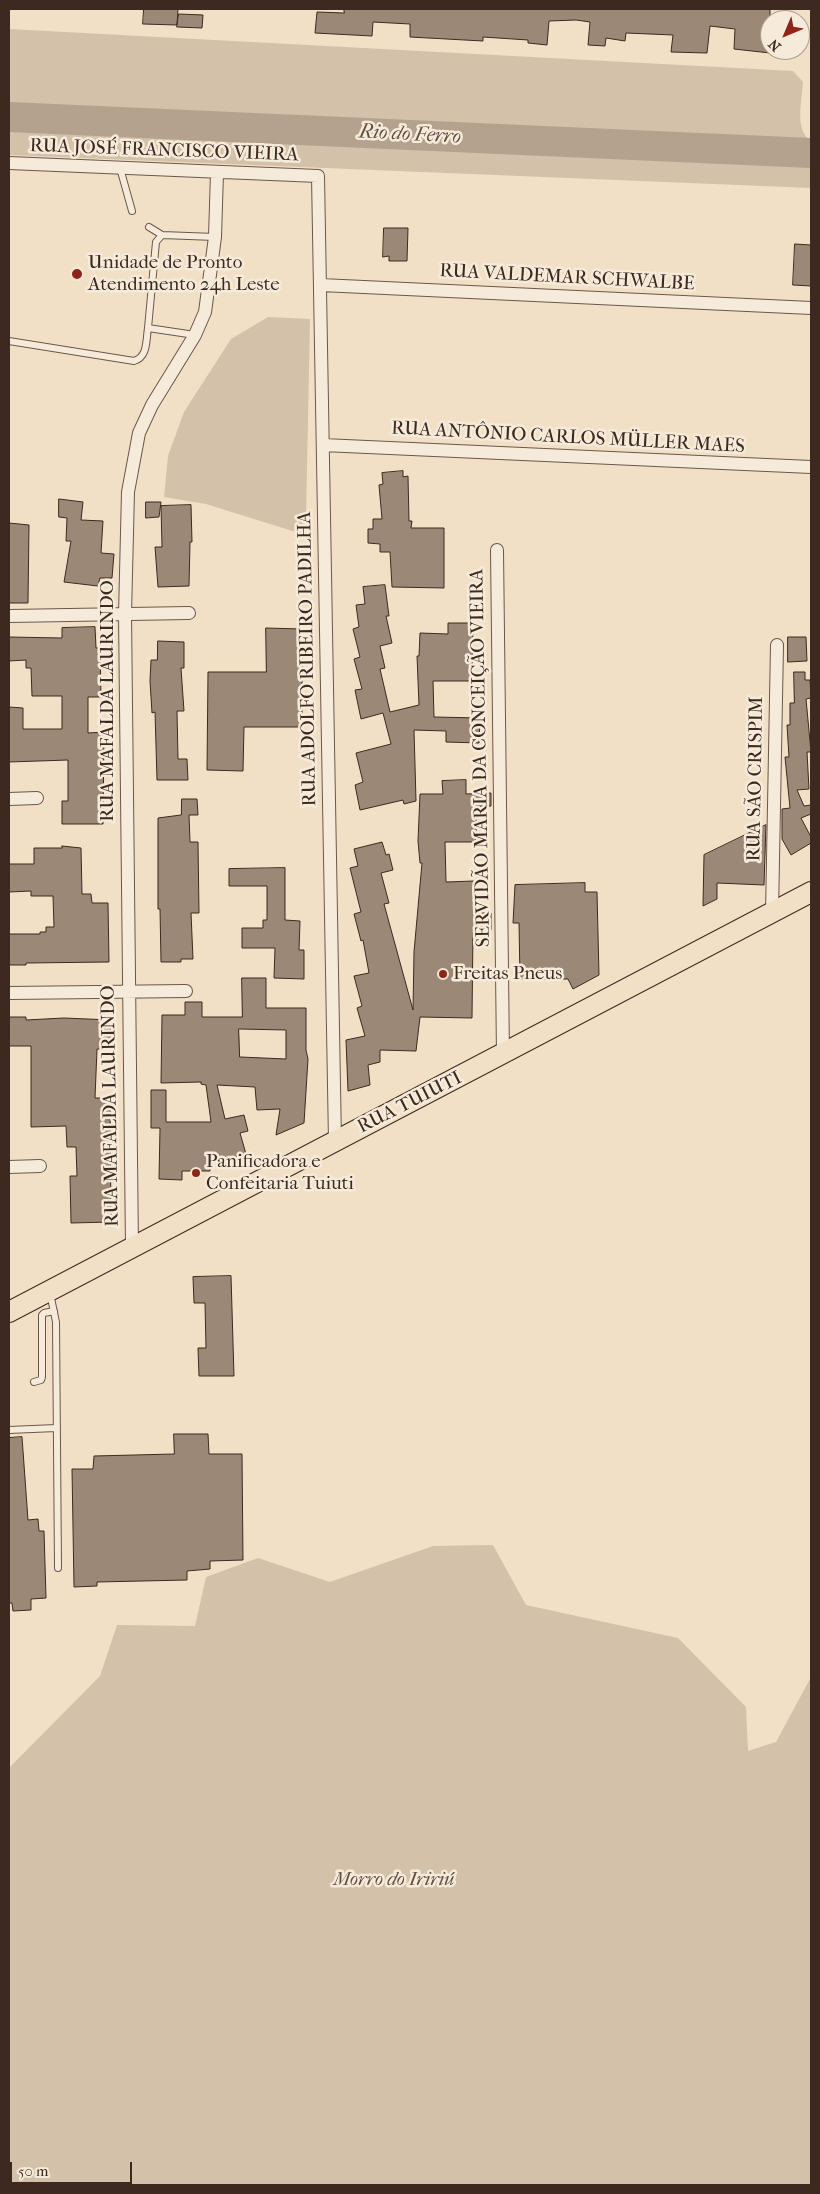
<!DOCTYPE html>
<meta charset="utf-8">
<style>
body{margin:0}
#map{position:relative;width:820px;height:2194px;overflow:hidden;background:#f1e0c6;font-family:"IM FELL French Canon",serif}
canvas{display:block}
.frame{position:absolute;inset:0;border:10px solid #3e2920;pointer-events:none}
.north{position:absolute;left:760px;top:10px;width:50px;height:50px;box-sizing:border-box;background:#f6ebda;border:1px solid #ac9d90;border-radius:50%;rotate:225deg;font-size:14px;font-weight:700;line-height:20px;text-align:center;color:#3e2920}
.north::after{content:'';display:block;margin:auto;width:18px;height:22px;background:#8f2418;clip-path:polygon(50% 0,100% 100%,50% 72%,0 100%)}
.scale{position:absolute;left:10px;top:2162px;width:122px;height:22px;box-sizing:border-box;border:2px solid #3e2920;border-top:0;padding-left:6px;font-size:15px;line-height:18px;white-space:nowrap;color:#3e2920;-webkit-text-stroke:4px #f6ebda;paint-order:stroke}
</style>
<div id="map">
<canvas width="820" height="2194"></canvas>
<div class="frame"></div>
<div class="north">N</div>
<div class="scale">50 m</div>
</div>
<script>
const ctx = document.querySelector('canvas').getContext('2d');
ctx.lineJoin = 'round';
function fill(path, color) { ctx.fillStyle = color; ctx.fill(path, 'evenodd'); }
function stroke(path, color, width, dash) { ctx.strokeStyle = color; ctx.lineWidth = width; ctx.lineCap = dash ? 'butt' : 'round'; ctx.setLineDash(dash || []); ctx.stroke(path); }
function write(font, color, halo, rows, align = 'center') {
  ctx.font = font + ' "IM FELL French Canon",serif'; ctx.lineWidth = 5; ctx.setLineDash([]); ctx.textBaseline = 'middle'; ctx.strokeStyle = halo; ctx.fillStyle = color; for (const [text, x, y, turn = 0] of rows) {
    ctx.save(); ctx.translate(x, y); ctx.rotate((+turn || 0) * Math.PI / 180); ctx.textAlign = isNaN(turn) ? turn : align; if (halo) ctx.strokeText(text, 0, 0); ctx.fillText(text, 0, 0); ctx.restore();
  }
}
fill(new Path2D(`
 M9,29L793,71L803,82C802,101 794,130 811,141V188L9,155Z
 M268,317L310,319L306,518L299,533L206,504L164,497L168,456L184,412L231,339Z
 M493,1545L526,1605L678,1638L746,1707L748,1751L776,1742L811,1677V2185H9V1768L100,1676L117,1625L195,1626L206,1577L258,1558L330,1582L433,1546Z`), '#d3c1aa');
stroke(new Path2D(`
 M9,117L811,153`), '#b4a28e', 30);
const building = new Path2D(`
 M144,9H178L177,25L143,24Z
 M344,9H770V53L734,49L735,29L710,26L707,53L671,52L673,35L626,33L625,41L606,38L605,46L588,45L590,22L576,20L549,21L547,45L528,43V40L483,37V41L410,37V24L373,22L372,36L315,33L317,12L344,13Z
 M179,14L203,15L202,28L177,27Z
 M384,228H408L407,261H389V256L383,257Z
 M795,244L811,245V286L793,285Z
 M403,471V477L408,476L409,521H412L411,528H444V588L392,587L390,552H380V544L368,543V529H373V519H382L379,485L383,484L382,473Z
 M59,499L83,502L81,520L103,521L101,553L114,554L112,578H100L98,586L64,582L71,541H66L67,518L59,517Z
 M146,502H161L159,517L146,518Z
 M191,505L192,542H190L189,586L158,587L155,547H162L161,506Z
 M9,523L29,525L28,603H9Z
 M385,585L389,616H386L392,643L380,646L385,668L380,669L390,712L419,705L417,656H419L420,633L448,634V623H473L472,681H433L434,717L480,718L479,743L446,742V731L414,730L416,801L404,804L403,800L360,810L355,785L363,782L356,753L391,744L383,713L361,719L355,690L362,689L354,659L360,657L353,629L359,627L356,605L365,604L363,587Z
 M95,627L96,648H100L101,697H88V733L104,732L103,824H62V801H68V760L9,762V707L23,708V729H62V696H32L31,668H26V660L9,661V637L62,638V628Z
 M266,628L302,629V727H244L243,771L207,770L208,672H266Z
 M788,637H806L807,661L788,662Z
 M158,641L184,642V668H181L184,711H177L178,759H187L188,780H157L155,712L152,713L150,681L151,660H157Z
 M794,672H805V680H810L811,698L806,699L811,752H807L809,789L797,790L804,806L811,805V814L801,818L811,837V843L791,855L782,839V809L790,808L785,757H789L787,725H790V703H794Z
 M466,780V794L491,793V806L476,807V842H445L446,882L474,881L475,913H491V930L473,929L472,1018L420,1017L416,1051L380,1050V1062L368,1065L370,1085L348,1091L346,1040L365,1036L357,1008L362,1006L354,976L369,973L363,940L361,941L354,914L361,912L350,868L358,866L354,849L382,842L386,855L389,854L393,870L381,873L389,903L384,904L413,1010L414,952L422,863H420L418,841L420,794H443L442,781Z
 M182,799H197L198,815H189L190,842H198L199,913H191L193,959H181V962H161L160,909H158V818L181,815Z
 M766,825L764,885L717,883V899L703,906L704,855Z
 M62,846L81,848L82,894H91L92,903H108L109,962L26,963V965H9V934H40V932H46V927H54L53,896H31V891L9,892V864H34V848H62Z
 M285,868V920L300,921L299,950H304V979L274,978L275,948H242V928H263V920H267V886H229V869Z
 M585,883V892H597L599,975L573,989L568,979H520L519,923H513L515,885Z
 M242,978H266V1008H306V1050L308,1059L304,1123L276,1135L280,1109L257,1110L255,1087L217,1085L225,1119L244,1115L248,1131L240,1133L246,1154L210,1163V1171H182V1180L159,1179L160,1128H151V1090H166V1122H211L206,1085L201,1084V1082L161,1083L162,1015H185V1002H202V1017H242ZM239,1029L286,1030V1059L240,1057Z
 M9,1017H26V1020L64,1018L111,1020L110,1049H97L95,1098H110L111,1222L71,1223L70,1176H77L76,1147H67L66,1126L31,1127V1046H9Z
 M231,1276L234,1376H199L198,1348H206L205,1303H194L193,1277Z
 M174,1434H208L209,1454H242L243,1560L210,1561V1569L187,1571V1580L97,1582V1586L74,1587L72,1469H93L94,1456L174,1454Z
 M22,1437L28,1520L38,1519L39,1531H44L46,1598L31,1599V1610L13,1611L12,1603H9V1438Z`);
fill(building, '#9b8876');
stroke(building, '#3e2920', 1);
const service = new Path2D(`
 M120,168L132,211
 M149,227L162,235
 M195,335L148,328L156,242L162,235L215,237
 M9,341L134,361C148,357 146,340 148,328
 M50,1293L56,1322L58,1568
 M34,1382L41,1380L42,1377V1315L44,1313L54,1311
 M9,1430L56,1428`);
const minor = new Path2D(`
 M9,163L318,176L335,1142
 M321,285L811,308
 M323,445L811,467
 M497,550L503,1055
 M9,616L189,613
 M9,799L37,798
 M772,913L777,645
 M9,993L186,991
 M9,1167L40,1166
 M132,1248L125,614L128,492L139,433L152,405L195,335L205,312L215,237L217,173`);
const primary = new Path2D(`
 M9,1312L811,892`);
stroke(service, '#6b574a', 8);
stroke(minor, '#6b574a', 14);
stroke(primary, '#3e2920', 22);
stroke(service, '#f6ebda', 6);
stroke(minor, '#f6ebda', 12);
stroke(primary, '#f1e0c6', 20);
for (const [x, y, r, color] of [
 [77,274,6,"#8f2418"],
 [443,974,5,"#8f2418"],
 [196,1173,5,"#8f2418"]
]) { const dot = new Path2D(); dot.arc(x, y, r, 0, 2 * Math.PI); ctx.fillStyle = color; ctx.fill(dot); stroke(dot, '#f6ebda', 2); }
write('19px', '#3e2920', '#f6ebda', [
 ["RUA JOSÉ FRANCISCO VIEIRA",164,151,2],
 ["RUA VALDEMAR SCHWALBE",567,278,3],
 ["RUA ANTÔNIO CARLOS MÜLLER MAES",568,438,3],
 ["RUA ADOLFO RIBEIRO PADILHA",308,659,-91],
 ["RUA MAFALDA LAURINDO",108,701,-90],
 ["SERVIDÃO MARIA DA CONCEIÇÃO VIEIRA",481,758,-91],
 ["RUA SÃO CRISPIM",756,779,-89],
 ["RUA TUIUTI",410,1103,-27],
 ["RUA MAFALDA LAURINDO",111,1106,-91]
]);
write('19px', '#3e2920', '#f6ebda', [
 ["Unidade de Pronto",88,263],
 ["Atendimento 24h Leste",88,285],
 ["Freitas Pneus",453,974],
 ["Panificadora e",206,1162],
 ["Confeitaria Tuiuti",206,1184]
], 'left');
write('italic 19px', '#634f42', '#f6ebda', [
 ["Morro do Iririú",394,1880]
]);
write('italic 20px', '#614d41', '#f6ebda', [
 ["Rio do Ferro",410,135,3]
]);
</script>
